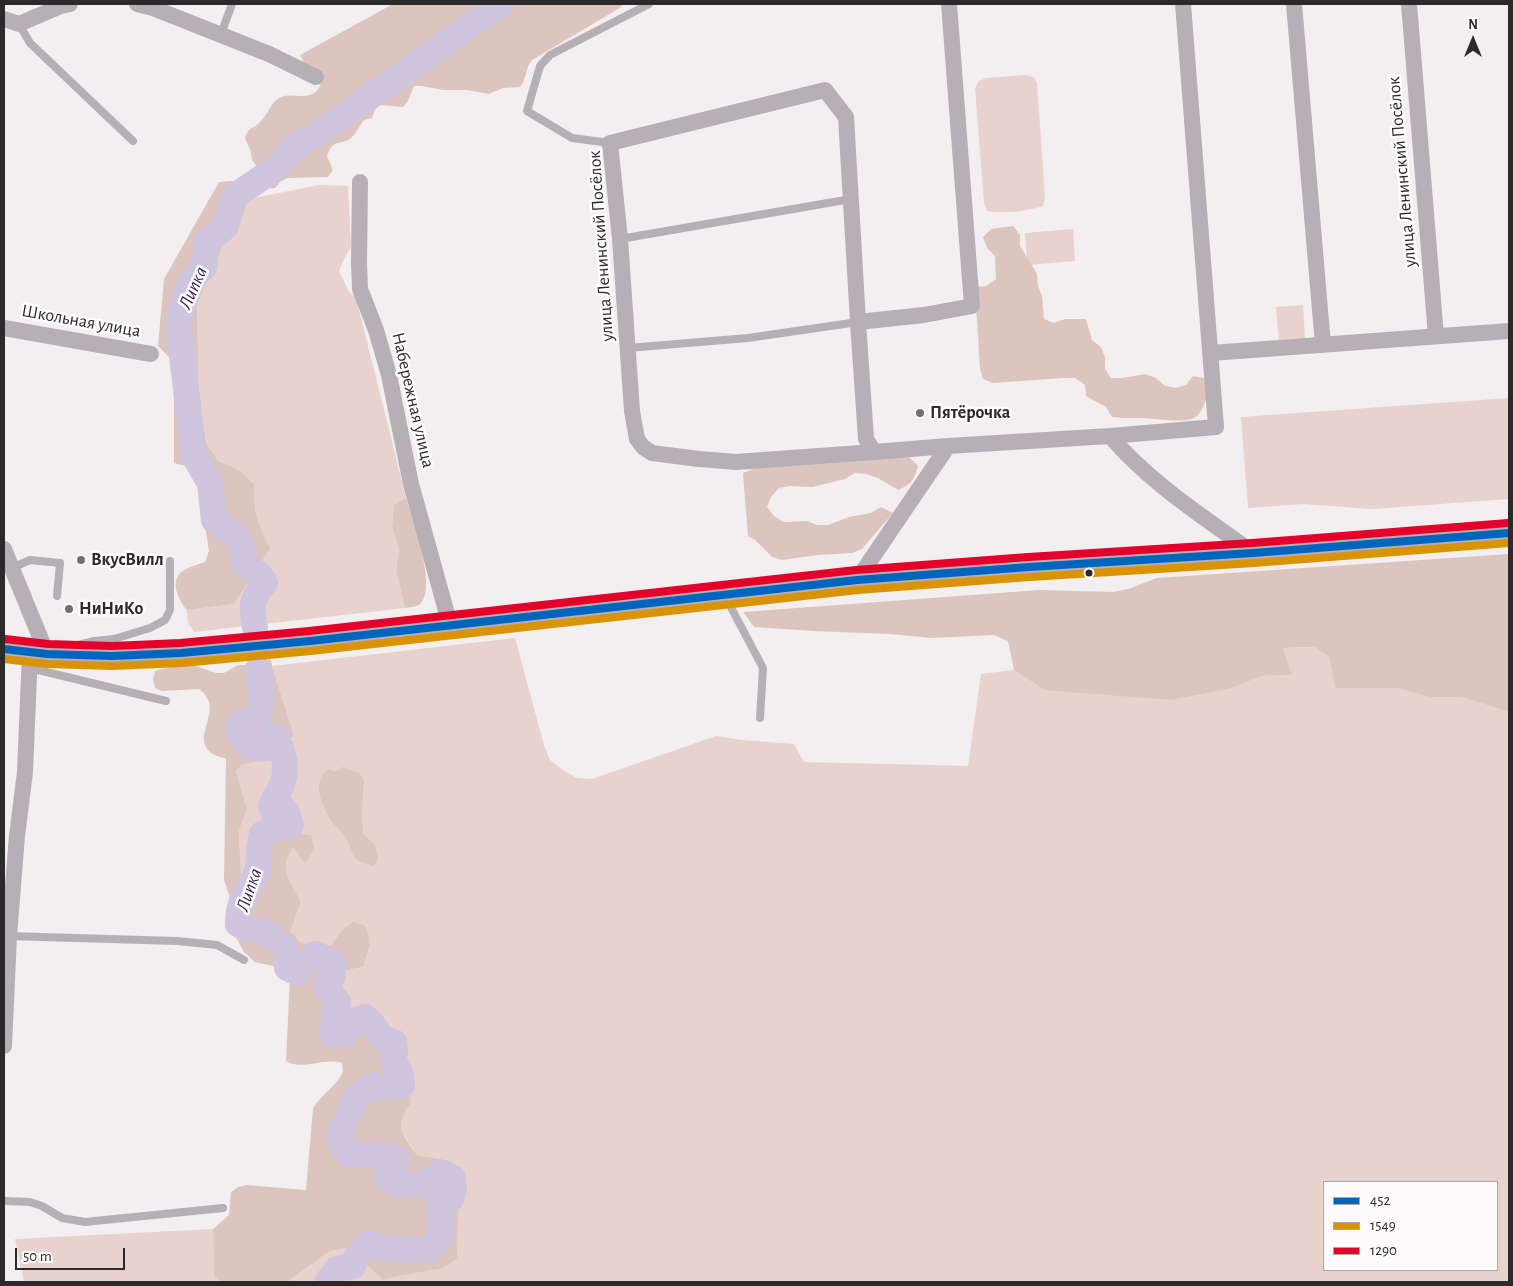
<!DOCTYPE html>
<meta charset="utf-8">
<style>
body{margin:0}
#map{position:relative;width:1513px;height:1286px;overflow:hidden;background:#f3eef0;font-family:"Alegreya Sans",sans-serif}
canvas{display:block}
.frame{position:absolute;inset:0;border:5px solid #2c292a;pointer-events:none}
.legend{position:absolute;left:1323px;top:1181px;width:175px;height:90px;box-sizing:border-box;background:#fefbfc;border:1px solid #aaa7a8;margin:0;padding:6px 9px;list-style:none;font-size:15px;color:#2c292a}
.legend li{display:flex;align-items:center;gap:10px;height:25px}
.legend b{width:25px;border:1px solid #aaa7a8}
.north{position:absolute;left:1448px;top:15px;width:50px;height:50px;-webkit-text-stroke:4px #fefbfc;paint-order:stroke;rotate:0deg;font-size:14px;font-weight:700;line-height:20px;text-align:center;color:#2c292a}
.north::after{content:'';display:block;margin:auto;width:18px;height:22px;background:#2c292a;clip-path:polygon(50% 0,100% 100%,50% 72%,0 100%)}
.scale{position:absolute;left:15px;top:1248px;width:110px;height:22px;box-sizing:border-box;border:2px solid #2c292a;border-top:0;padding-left:6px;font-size:15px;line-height:18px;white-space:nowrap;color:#2c292a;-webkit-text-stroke:4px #fefbfc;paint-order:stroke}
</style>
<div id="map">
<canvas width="1513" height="1286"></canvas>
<div class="frame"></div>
<ul class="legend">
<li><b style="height:6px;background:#0065bd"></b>452</li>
<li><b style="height:6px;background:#d99306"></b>1549</li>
<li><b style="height:6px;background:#e4002b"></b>1290</li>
</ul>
<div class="north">N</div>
<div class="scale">50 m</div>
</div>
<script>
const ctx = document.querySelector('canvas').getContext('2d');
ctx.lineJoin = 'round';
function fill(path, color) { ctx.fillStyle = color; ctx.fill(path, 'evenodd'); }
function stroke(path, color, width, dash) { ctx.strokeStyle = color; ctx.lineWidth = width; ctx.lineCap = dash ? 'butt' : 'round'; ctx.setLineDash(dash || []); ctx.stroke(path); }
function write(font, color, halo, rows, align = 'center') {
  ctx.font = font + ' "Alegreya Sans",sans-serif'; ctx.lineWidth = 5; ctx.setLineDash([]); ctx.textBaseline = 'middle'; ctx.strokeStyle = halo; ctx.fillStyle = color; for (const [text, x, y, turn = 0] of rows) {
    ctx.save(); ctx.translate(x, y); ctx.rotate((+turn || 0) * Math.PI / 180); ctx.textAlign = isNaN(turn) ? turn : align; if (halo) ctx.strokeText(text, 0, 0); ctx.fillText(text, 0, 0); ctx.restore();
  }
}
fill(new Path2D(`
 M1025,75L1033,77L1037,83L1045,198L1043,206C1028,211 1002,214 987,211L984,203L975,88L979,81L986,78Z
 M319,185L348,186L351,247L347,253L339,271L349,292L356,298L406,498L394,505L392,527L399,549L396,571L405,608L194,632L188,623L187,610L234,604L269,548C257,523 254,512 254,484L238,469L218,461L206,442L199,396L197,305L236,216L249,199Z
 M1073,229L1075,261L1027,265L1025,233Z
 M1303,305L1305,338L1279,340L1276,307Z
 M1509,398V499L1372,509L1303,504L1248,508L1241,417Z
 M515,638L544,745L550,760L563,770L577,778L592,779L716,736L742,740L794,744L804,762L968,766L981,674L1014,670L1044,690L1232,688L1262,676L1291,675L1283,648L1314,647L1329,656L1335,688H1397L1430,697H1461L1509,712V1282H287L330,1251L347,1248L382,1279L446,1160L417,1155L401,1131L402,1115L346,1018L344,1002L343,971L363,967L370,949L342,930L331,945L301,943L289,931L301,902L287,875L286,861L293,847L305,863L311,835L295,832L277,819L241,878L239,831L247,809L236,771L240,765L274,758L294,737L272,666ZM329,769L364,780L362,819L364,835L353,855L347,840L330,818ZM1324,1182H1497V1270H1324Z
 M213,1229L214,1276L220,1282H24L15,1239Z`), '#e7d2cd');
fill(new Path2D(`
 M393,4H624L618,9L532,60C525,68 527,79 520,87L503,88L489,94L467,90H444L421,86H414L408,101L403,107L380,105L375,110L372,118L364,120C360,125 357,132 352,137C342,147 334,136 327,156L333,170L328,177L287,178L280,182L275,188C266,189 262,187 258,179L261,171L252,160L251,152L245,138C249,125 253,130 260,122C268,115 270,103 279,98C292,91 309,103 319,88C321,85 322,81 321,77C318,69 309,67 304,62C303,61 301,56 300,55Z
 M230,181L241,182L249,199L236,216L197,305L199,396L206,442L218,461L238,469L254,484C254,512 257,523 270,548L234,604L187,610C177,598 168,578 186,569C192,566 199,564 205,562L209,551L196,469L174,463V362L158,346L164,279L219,182Z
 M1013,226L1020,235V246L1037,274L1038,286L1042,296L1044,319L1054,323L1065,319H1086L1092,340L1101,347L1105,357V369L1111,378H1122L1145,374L1156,378L1165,386L1176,388L1186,385L1193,376L1204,378L1210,387C1206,398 1204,412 1194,418C1183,424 1149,417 1135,418C1127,418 1120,418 1112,417L1106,407L1086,396L1085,385L1075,378H1063L993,383L983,379L980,368L975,287L986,286L996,279L995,256L987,248L983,237L991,229Z
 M899,455L910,458L918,466C914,480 912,484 898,490L878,478L866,474L855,473L845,479L812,487L790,486L779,488L771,497L767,507L774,516L784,522L807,521L817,525H828L849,517L871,513L881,507L893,513L862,549L852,553L818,555L782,560L772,557L755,540L748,536L743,473L756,468Z
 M406,498C412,518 438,589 420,604C416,607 410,607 405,608L396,571L399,549L392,527L394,505Z
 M1509,554V712L1461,697H1430L1397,688H1335L1329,656L1314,647L1283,648L1292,675L1262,676L1232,688L1171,700L1044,690L1014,670L1008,641L994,635L932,638L890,634L814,631L754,627L743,612L1039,590L1113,592L1128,589L1157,578Z
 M177,665H193L216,673H224L238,665H246L265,679L272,678V666L294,736L274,758L241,765L236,771L247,809L239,831L241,877L262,821L277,819L295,832L311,835L314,849L305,864L293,847L286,861L287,875L301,902L290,931L301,943L331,945L342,930L353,922L364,925C374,942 369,950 363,967L343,971L344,1002L346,1018L373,1012L400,1038L411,1102C394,1128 401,1132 417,1155L446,1160L459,1168L457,1259L442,1268L382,1279L347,1248L330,1251L287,1282H220L214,1276L213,1229L229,1215L231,1192L238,1187L246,1185L306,1190L313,1109C319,1096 340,1083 343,1071C343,1070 342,1064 342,1063C324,1057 302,1071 286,1061L290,976L282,968L255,962L244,952L229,925L231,901L224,880L226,759C221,757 212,755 209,751C192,733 226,709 199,689L162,691L155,688L153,679L155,671Z
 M343,767L360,774L364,780L362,819L364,835L375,845L378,859L373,866C369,864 363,863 359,861C351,856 351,847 347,841C343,833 335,826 330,819C321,804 312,781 328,769L336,771Z`), '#dcc5be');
stroke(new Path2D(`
 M255,627C251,608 251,598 265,583L261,576L243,562V546L234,533L214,520L210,483L194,456L178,323L188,289L195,276L205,266L206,241L217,234L226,226L235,196L276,168L294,147L319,133L500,4
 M259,666L261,699L259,718L239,724V735C249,747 251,750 267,748L271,738L276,736C283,751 288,766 283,782C280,790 274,798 271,806L275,813L282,807L287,812L291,825L285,828L274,827L262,834L259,848L258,871L242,900L239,911L238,924L248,929L268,933L283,946L288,954L287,968L298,973L306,963L315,954L331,961C334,972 335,977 326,985L332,995L338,1002L331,1030L333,1035L346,1032L354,1021L365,1017L373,1025L382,1038L394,1042L395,1051L393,1059L400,1072L402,1085L390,1088L376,1085L357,1097L348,1115L338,1139L350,1155H388L397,1159L394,1167L387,1168V1179L399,1184L422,1183L433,1179L439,1172L453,1178L454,1190L451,1199L443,1195L437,1198L440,1212V1237L431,1249C409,1250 389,1253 369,1243L357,1255L353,1266L337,1269L327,1282`), '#cfc5de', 26);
stroke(new Path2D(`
 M19,24L30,43L133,141
 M221,34L232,4
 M610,143L572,138L527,111L540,66L550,55L649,4
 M620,239L851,199
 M628,348L748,338L858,322
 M12,568L30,560L60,563L57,596
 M726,598L763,668L760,718
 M75,648L78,645L94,641L114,639L150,628L165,620L170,610V561
 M30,668L166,701
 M8,936L177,941L217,945L244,960
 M4,1201L30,1202L42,1206L62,1218L85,1222L223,1208`), '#b7afb6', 8);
stroke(new Path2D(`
 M137,4L153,8L269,54L316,77
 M1294,4L1323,345
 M1409,4L1436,336
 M4,19L19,24L61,6L70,4
 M360,182L359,263L360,289L376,330L389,375L411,484L450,625
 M858,322L846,117L825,90L610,143L620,239L632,411L637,439L643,447L652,453L699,459L736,462L874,452
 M4,328L151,354
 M1211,353L1509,331
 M1110,436L1216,427L1183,4
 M948,446L874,452L866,439L858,322L924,315L972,306L949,4
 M4,549L47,654
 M857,580L948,446L1110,436C1150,483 1204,517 1253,553
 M4,1046L9,936L17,836L25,772L30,652`), '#b7afb6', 16);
stroke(new Path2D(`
 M4,649L47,654L112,656L181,653L310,641L857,580L1029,567L1253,553L1509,533`), '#b7adb5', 22);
stroke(new Path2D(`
 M4,649L47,654L112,656L181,653L310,641L857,580L1029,567L1253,553L1509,533`), '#0065bd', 8);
stroke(new Path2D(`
 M4,659L47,664L112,666L182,663L311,651L858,590L1030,577L1254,563L1509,543`), '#d99306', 8);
stroke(new Path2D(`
 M5,639L48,644L112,646L180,643L309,631L856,570L1028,557L1252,543L1508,523`), '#e4002b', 8);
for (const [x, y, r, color] of [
 [920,413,5,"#726e6f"],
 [81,560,5,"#726e6f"],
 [1089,573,4.5,"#2c292a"],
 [69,609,5,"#726e6f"]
]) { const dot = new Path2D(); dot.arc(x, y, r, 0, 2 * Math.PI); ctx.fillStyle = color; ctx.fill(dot); stroke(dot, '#fefbfc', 2); }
write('18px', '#2c292a', '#fefbfc', [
 ["улица Ленинский Посёлок",1402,172,-95],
 ["улица Ленинский Посёлок",601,246,-94],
 ["Школьная улица",81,321,10],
 ["Набережная улица",413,400,77]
]);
write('bold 18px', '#2c292a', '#fefbfc', [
 ["Пятёрочка",930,413],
 ["ВкусВилл",91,560],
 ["НиНиКо",79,609]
], 'left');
write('italic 19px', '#33214e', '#fefbfc', [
 ["Липка",193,288,-66],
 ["Липка",249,890,-71]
]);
</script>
